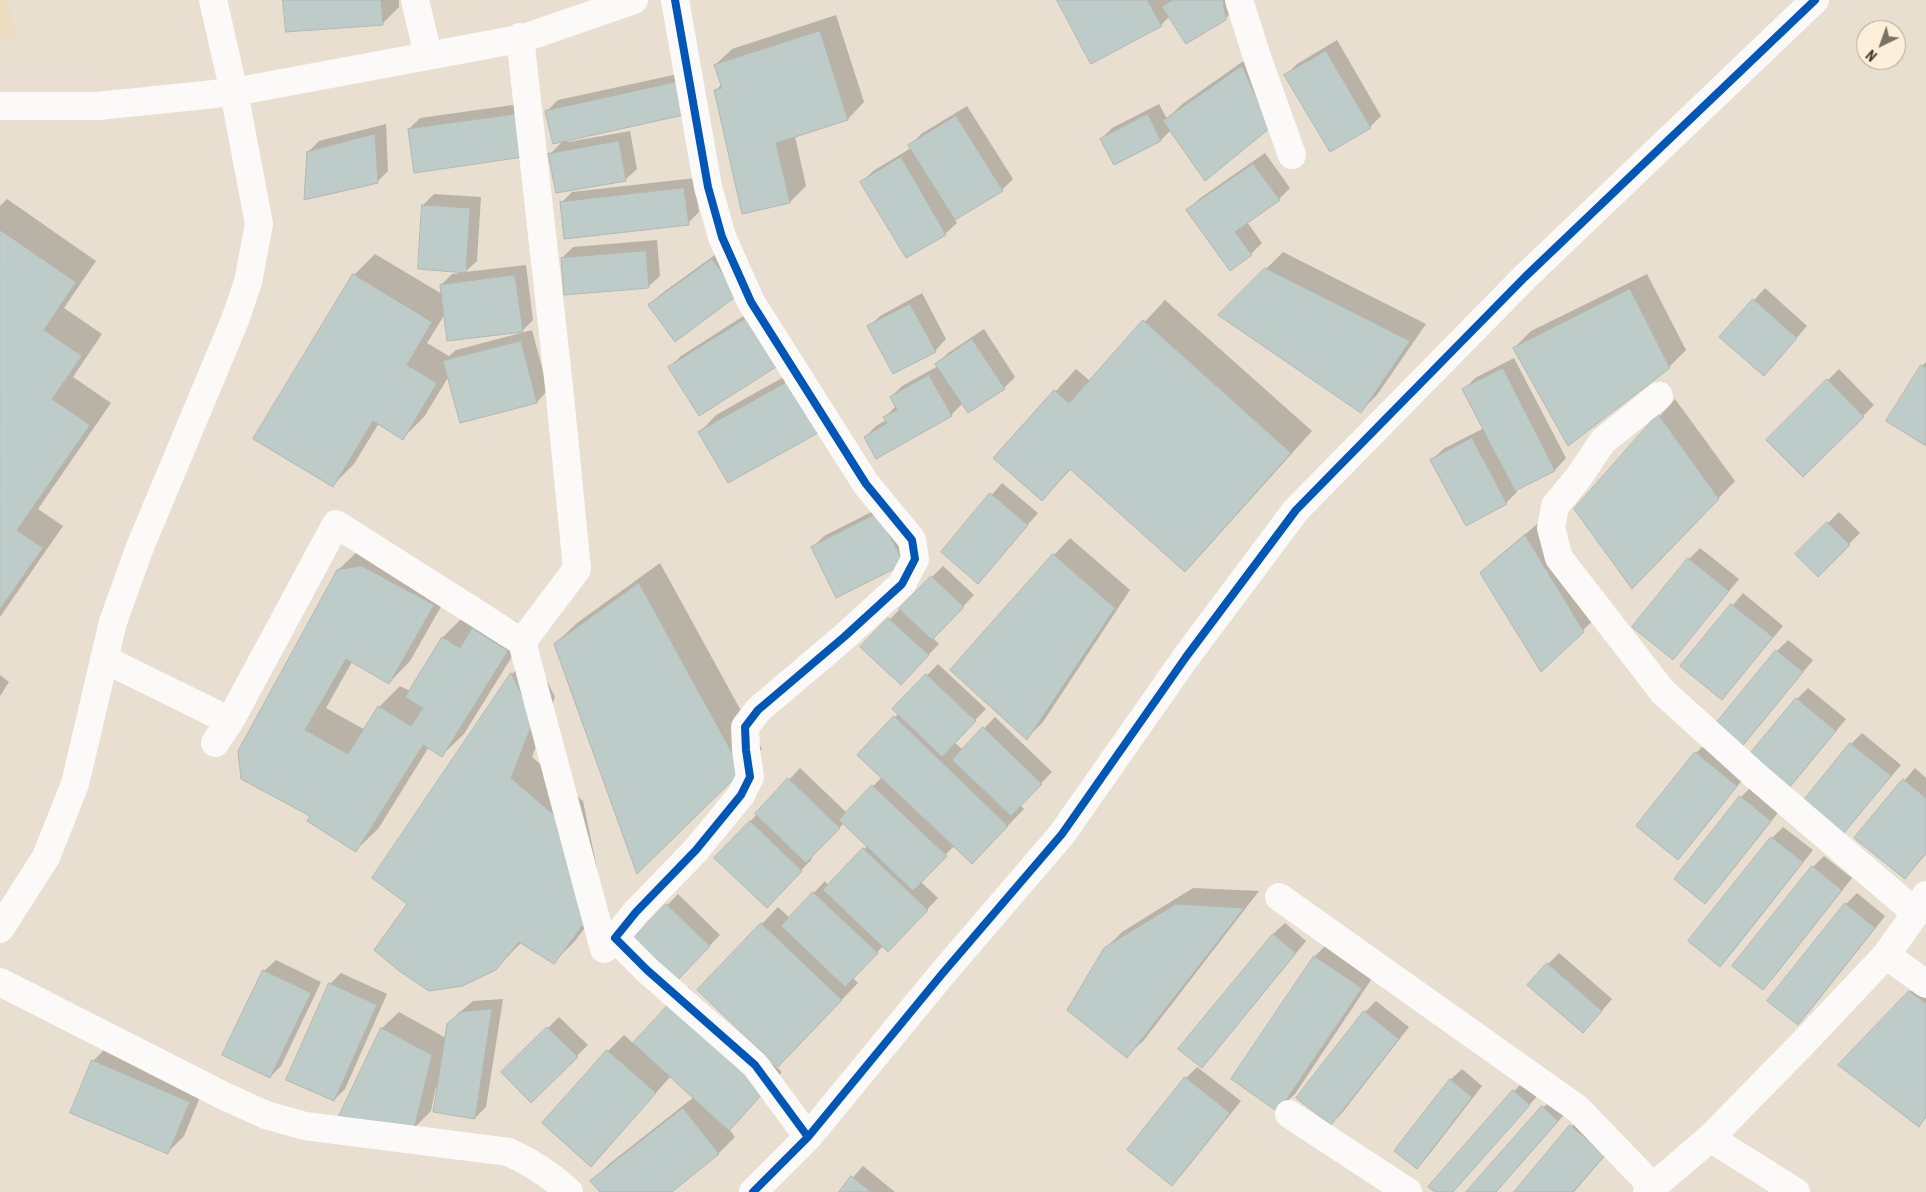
<!DOCTYPE html>
<style>
body{margin:0}
#map{position:relative;width:1926px;height:1192px;overflow:hidden;background:#e8dfd0;font-family:"Roboto Condensed",sans-serif}
canvas{display:block}
.north{position:absolute;left:1856px;top:20px;width:50px;height:50px;box-sizing:border-box;background:#fdefd9;border:1px solid #b1a594;border-radius:50%;rotate:222deg;font-size:14px;font-weight:700;line-height:20px;text-align:center;color:#3e372c}
.north::after{content:'';display:block;margin:auto;width:18px;height:22px;background:#7a7265;clip-path:polygon(50% 0,100% 100%,50% 72%,0 100%)}
</style>
<div id="map">
<canvas width="1926" height="1192"></canvas>
<div class="north">N</div>
</div>
<script>
const ctx = document.querySelector('canvas').getContext('2d');
ctx.lineJoin = 'round';
function fill(path, color) { ctx.fillStyle = color; ctx.fill(path, 'evenodd'); }
function stroke(path, color, width, dash) { ctx.strokeStyle = color; ctx.lineWidth = width; ctx.lineCap = dash ? 'butt' : 'round'; ctx.setLineDash(dash || []); ctx.stroke(path); }
fill(new Path2D(`
 M0,0H9L16,38L0,39Z`), '#ecdcc2');
fill(new Path2D(`
 M285,0H399V7L383,23Z
 M1059,0H1235L1236,7L1225,19L1169,17L1161,25Z
 M836,15L864,102L848,119L795,136L806,186L790,202L715,91L722,84L715,65L732,49Z
 M1337,40L1381,116L1370,127L1286,75L1297,64Z
 M1259,50L1286,110L1171,130L1161,140L1114,164L1101,139L1112,128L1159,104L1167,119L1181,105Z
 M692,71L699,102L567,140L568,142L630,131L637,169L625,180L550,154L564,140L547,111L558,100Z
 M527,103L533,145L409,129L420,118Z
 M967,106L1013,179L1002,190L954,219L957,223L945,234L906,257L862,182L873,171L911,148L910,146L921,134Z
 M386,124L388,171L377,182L308,152L319,141Z
 M1265,153L1290,188L1279,199L1247,222L1262,243L1251,254L1188,210L1199,199Z
 M695,178L699,212L688,223L561,203L572,192Z
 M434,194L481,197L477,261L465,272L526,265L533,320L522,331L445,314L427,343L449,356L456,350L532,330L548,390L537,402L461,421L449,376L424,417L403,438L379,423L354,464L333,485L354,275L375,254L442,294L441,285L452,274L461,273L423,205Z
 M7,199L96,261L64,308L102,334L73,377L111,403L38,509L63,526L0,617V206Z
 M657,240L660,276L648,287L562,258L573,247Z
 M723,249L748,283L650,305L661,294Z
 M1283,252L1426,324L1377,395L1361,411L1220,315Z
 M1647,274L1686,350L1669,367L1514,348L1531,331Z
 M1765,288L1807,326L1775,363L1721,337Z
 M922,293L946,339L935,351L869,327L880,316Z
 M1165,300L1312,431L1206,549L1185,570L1071,469L1042,499L995,458L1076,369L1090,381Z
 M756,308L786,355L670,367L681,356Z
 M984,329L1015,377L1004,388L963,403L951,415L865,437L876,426L886,420L885,417L896,406L891,397L902,386L938,366L937,364L948,353Z
 M1514,358L1566,458L1555,470L1516,489L1517,492L1506,503L1432,460L1443,449L1484,428L1464,390L1475,378Z
 M1926,362V444L1922,366Z
 M805,365L834,415L700,432L716,415Z
 M1839,369L1874,405L1803,476L1768,440Z
 M1675,399L1735,481L1649,571L1576,510Z
 M1002,483L1038,513L978,582L943,552Z
 M889,503L914,552L903,563L813,547L824,536Z
 M1839,512L1860,533L1818,575L1797,554Z
 M1542,520L1600,614L1541,670L1482,573L1498,557Z
 M1070,538L1130,590L1043,722L1027,738L1054,555Z
 M1700,548L1739,579L1683,647L1634,627L1689,559Z
 M360,549L454,584L410,661L389,683L352,662L326,708L365,730L379,707L400,686L410,691L443,637L464,616L478,624L494,608L529,629L464,734L442,755L429,747L378,829L356,850L311,815L242,778L338,570Z
 M660,563L762,749L741,770L555,644L577,623Z
 M943,566L974,595L933,638L939,644L912,672L862,647Z
 M1743,593L1783,626L1722,698L1682,666Z
 M1788,640L1813,660L1751,736L1740,748L1777,651Z
 M533,653L555,697L532,757L583,801L604,902L575,941L554,962L522,942L495,969L374,878L512,674Z
 M938,664L986,709L954,742L963,750L995,717L1052,772L1020,805L1024,809L988,846H954L920,881L938,898L899,939L883,946L853,978L858,983L794,1049L699,990L778,907L790,918L825,881L829,886L867,846L844,823L810,858L812,859L778,895L716,858L800,768L847,813L882,777L859,755L898,714L894,709Z
 M0,675L9,682L0,696Z
 M1808,688L1846,719L1800,775L1789,786L1797,699Z
 M1862,733L1901,765L1844,832L1851,744Z
 M1707,742L1747,774L1689,847L1678,858L1638,826L1696,753Z
 M1915,768L1926,778V854L1905,877L1856,837Z
 M1752,786L1781,809L1716,891L1705,902L1741,797Z
 M1783,827L1813,850L1731,954L1720,965L1689,941L1772,838Z
 M1824,856L1852,878L1774,977L1763,988L1734,965L1813,867Z
 M1193,888L1259,891L1144,1040L1127,1056L1105,949L1122,932Z
 M1857,893L1885,916L1809,1012L1798,1024L1846,904Z
 M678,894L720,935L675,981L633,941Z
 M1285,923L1306,941L1213,1055L1273,934Z
 M1331,940L1377,971L1295,1094L1278,1110L1233,1079L1315,956Z
 M1559,953L1612,999L1594,1020L1548,964Z
 M276,960L321,982L281,1066L270,1077L224,1055L264,971Z
 M341,973L387,994L345,1089L334,1100L330,984Z
 M1926,977V1118L1918,1125L1910,992Z
 M688,987L782,1072L729,1129L735,1137L718,1154L670,1192H601L592,1181L609,1164L694,1097L671,1076L591,1165L608,1051L624,1035L634,1044Z
 M503,999L486,1107L475,1118L436,1087L431,1111L414,1128L340,1117L382,1028L399,1012L446,1038L459,1013L473,1001Z
 M1376,1001L1409,1027L1342,1113L1331,1124L1365,1012Z
 M559,1017L588,1045L531,1101L503,1072Z
 M110,1044L205,1085L184,1136L168,1152L93,1061Z
 M1197,1067L1241,1101L1183,1173L1172,1184L1186,1078Z
 M1462,1069L1482,1086L1428,1156L1417,1167L1450,1080Z
 M1525,1079L1540,1093L1452,1192H1436L1430,1187Z
 M1554,1096L1569,1109L1496,1192H1468Z
 M1582,1115L1615,1144L1574,1192H1515Z
 M863,1166L895,1192H840Z`), '#0003');
const building = new Path2D(`
 M283,0H381L383,25L286,32Z
 M1057,0H1147L1162,26L1091,64Z
 M1173,0H1223L1226,20L1186,44L1162,7Z
 M820,31L848,120L776,143L790,203L742,214L714,90L722,88L714,65Z
 M1326,51L1371,128L1330,152L1284,75Z
 M1242,66L1270,128L1205,181L1163,121Z
 M681,81L688,114L553,144L545,111Z
 M517,114L523,157L414,173L408,129Z
 M1148,114L1161,141L1114,165L1100,139Z
 M956,116L1003,191L955,220L908,145Z
 M375,134L378,183L304,200L307,152Z
 M619,141L626,181L556,193L548,154Z
 M901,157L946,235L906,258L860,182Z
 M1253,164L1280,200L1235,232L1252,255L1230,271L1186,210Z
 M684,188L689,225L564,239L560,202Z
 M422,205L470,208L466,273L418,269Z
 M0,230L76,282L44,330L82,356L52,399L90,425L17,530L43,548L0,609Z
 M646,251L649,288L564,295L561,258Z
 M712,259L738,295L675,342L648,305Z
 M1265,268L1410,341L1361,413L1218,315Z
 M353,274L432,322L407,365L437,383L403,440L373,421L333,487L253,439Z
 M515,275L523,332L447,341L440,285Z
 M1630,289L1670,368L1568,446L1513,348Z
 M1753,299L1797,338L1764,376L1719,337Z
 M910,304L936,352L893,374L867,326Z
 M745,319L776,367L699,416L668,367Z
 M1143,320L1291,453L1185,572L1070,469L1042,501L993,458L1054,390L1069,403Z
 M972,339L1005,389L968,413L935,364Z
 M521,341L537,403L460,423L443,361Z
 M1921,365L1926,368V446L1886,421Z
 M1503,368L1555,471L1515,491L1462,389Z
 M929,375L952,416L876,459L864,437L887,423L883,417L897,410L890,397Z
 M1827,379L1864,417L1803,477L1766,440Z
 M789,381L818,433L728,483L698,432Z
 M1658,414L1719,499L1632,589L1574,509Z
 M1472,438L1507,504L1466,526L1430,460Z
 M990,493L1028,525L978,584L941,552Z
 M878,513L904,564L836,598L811,547Z
 M1827,522L1850,545L1818,577L1795,554Z
 M1525,535L1584,632L1541,672L1480,573Z
 M1053,554L1115,608L1027,740L950,670Z
 M1688,558L1729,591L1673,660L1632,627Z
 M362,566L434,605L389,684L346,659L305,730L348,754L378,706L411,726L423,708L405,697L442,637L460,648L472,628L508,651L442,757L423,745L356,852L307,821L310,816L241,779L238,751L337,570Z
 M931,576L964,607L932,640L899,609Z
 M639,583L742,771L637,874L554,644Z
 M1731,604L1773,637L1722,700L1680,666Z
 M888,618L929,655L901,685L860,647Z
 M1776,650L1803,672L1740,749L1713,727Z
 M511,673L534,719L511,778L562,822L583,925L554,964L519,942L496,970L462,986L429,991L398,970L374,950L407,904L372,878Z
 M926,674L976,721L942,757L892,709Z
 M1796,698L1836,731L1789,788L1749,755Z
 M894,716L1008,826L972,864L857,755Z
 M983,727L1042,784L1011,816L952,760Z
 M1850,743L1891,776L1844,833L1804,800Z
 M1695,752L1737,786L1678,860L1636,826Z
 M788,778L840,828L806,863L755,814Z
 M1903,779L1926,798V853L1905,879L1854,838Z
 M872,785L947,856L913,891L839,820Z
 M1740,796L1771,821L1705,904L1674,879Z
 M750,821L802,871L767,908L714,858Z
 M1771,837L1803,862L1720,967L1688,941Z
 M863,848L928,910L888,952L823,890Z
 M1812,866L1842,890L1763,990L1732,966Z
 M813,892L878,953L845,987L781,926Z
 M1845,903L1875,928L1798,1025L1767,1001Z
 M666,904L710,946L675,983L631,941Z
 M1176,904L1244,908L1127,1058L1067,1010L1104,948Z
 M761,923L842,1000L778,1067L697,990Z
 M1273,934L1296,953L1202,1068L1178,1049Z
 M1314,956L1362,988L1278,1112L1231,1079Z
 M1547,963L1602,1011L1583,1033L1527,985Z
 M263,970L311,993L270,1078L222,1055Z
 M329,983L377,1005L334,1101L286,1080Z
 M1909,991L1926,1003V1116L1919,1127L1838,1065Z
 M671,1002L766,1090L729,1131L633,1043Z
 M492,1009L475,1119L433,1112L447,1024L460,1012Z
 M1364,1011L1399,1039L1331,1125L1296,1098Z
 M547,1027L578,1057L531,1103L501,1072Z
 M381,1028L432,1055L414,1129L338,1118Z
 M607,1050L656,1093L591,1167L542,1123Z
 M92,1060L190,1102L168,1154L70,1113Z
 M1185,1077L1230,1113L1172,1186L1127,1150Z
 M1450,1079L1472,1097L1417,1169L1394,1151Z
 M1513,1090L1530,1105L1453,1192H1435L1428,1187Z
 M1542,1106L1558,1121L1496,1192H1466Z
 M683,1108L719,1154L672,1192H600L590,1181Z
 M1570,1125L1605,1155L1573,1192H1514Z
 M851,1176L871,1192H839Z`);
fill(building, '#bdccc9');
stroke(building, '#b3b6b0', 1);
stroke(new Path2D(`
 M415,0L428,55
 M675,0L708,187L722,237L751,302L866,484L912,540L915,559L902,584L844,637L758,710L745,727L746,750L750,777L741,795L696,850L636,912L615,938L647,970L755,1065L808,1137
 M1239,0L1257,57L1292,155
 M1659,396L1603,441L1578,478L1555,506L1551,528L1559,558L1663,692L1757,777L1916,913
 M522,642L604,949
 M104,659L230,721
 M215,743L230,721L336,524L522,642L577,569L560,396L520,37
 M1926,895L1916,913L1886,955L1926,984
 M1279,897L1578,1109L1653,1187
 M0,929L46,857L75,784L113,622L140,547L235,320L248,282L259,224L234,92L213,0
 M0,982L224,1096L266,1115L305,1126L509,1152C532,1163 550,1174 569,1192
 M1289,1114L1408,1192
 M1710,1138L1805,1041L1886,955
 M753,1192L808,1137L942,974L1062,834L1186,657L1296,510L1525,277L1815,0
 M1647,1192L1710,1138L1796,1192`), '#fcfaf8', 28);
stroke(new Path2D(`
 M0,106H98L234,92L524,38L634,0`), '#fcfaf8', 28);
stroke(new Path2D(`
 M675,0L708,187L722,237L751,302L866,484L912,540L915,559L902,584L844,637L758,710L745,727L746,750L750,777L741,795L696,850L636,912L615,938L647,970L755,1065L808,1137
 M753,1192L808,1137L942,974L1062,834L1186,657L1296,510L1525,277L1815,0`), '#0057b8', 8);
</script>
